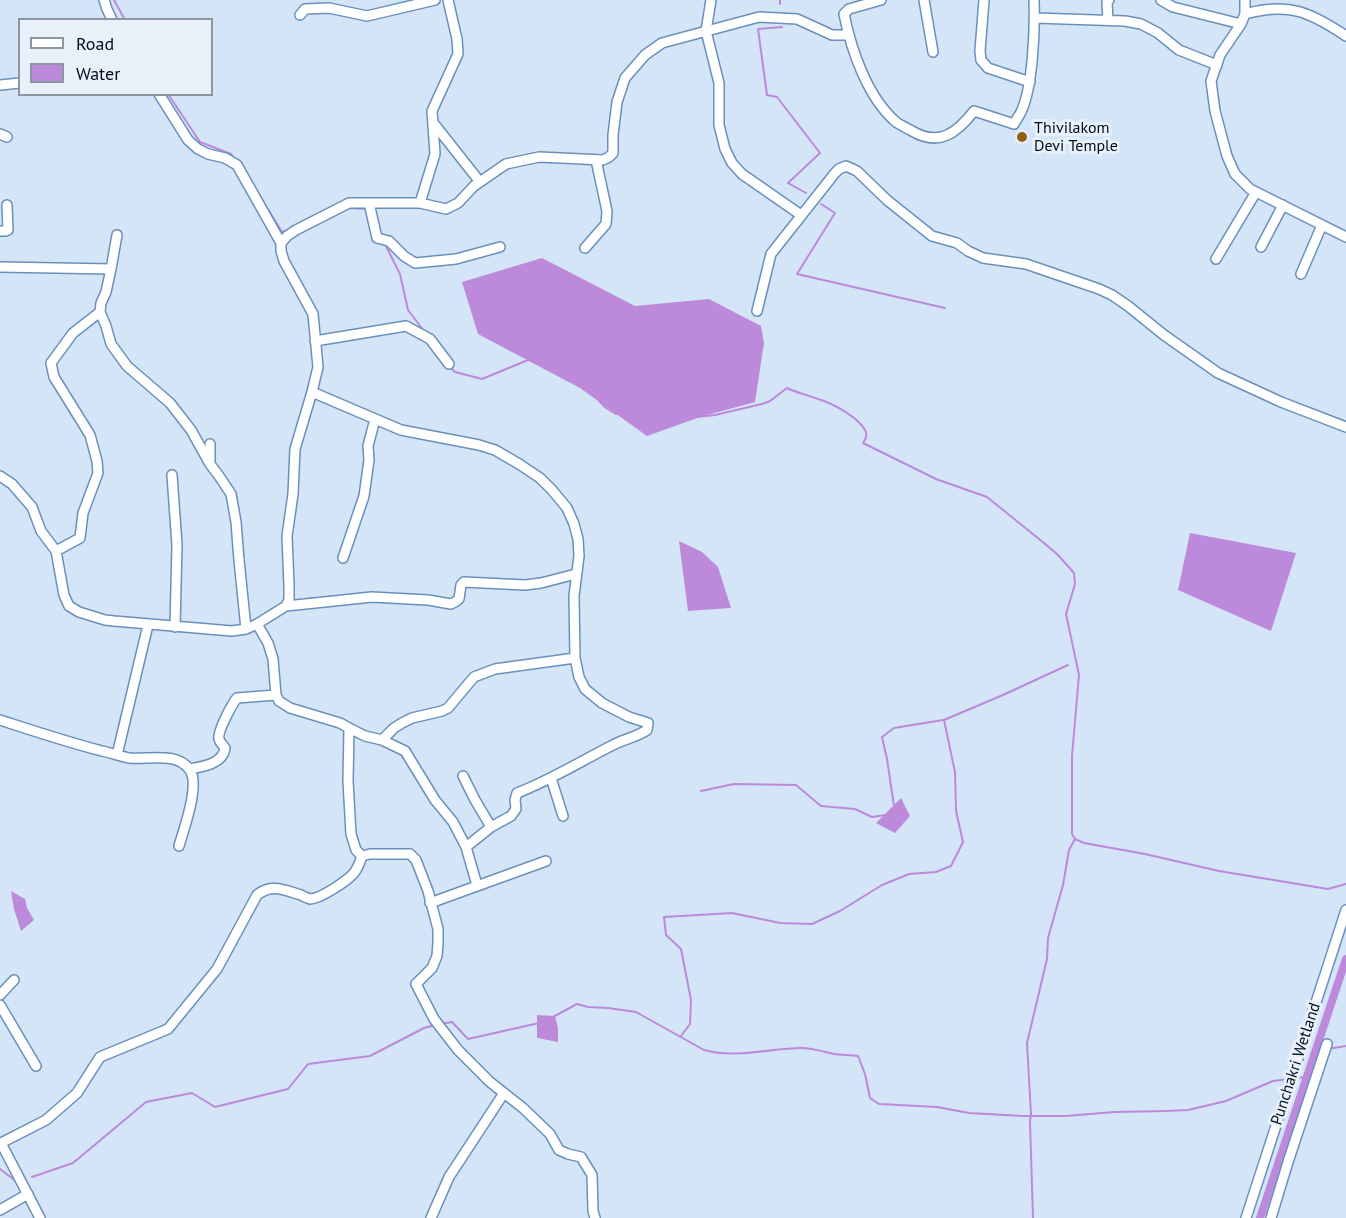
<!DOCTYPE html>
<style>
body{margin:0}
#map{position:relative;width:1346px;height:1218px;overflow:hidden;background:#d4e5f8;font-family:"PT Sans",sans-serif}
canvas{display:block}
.legend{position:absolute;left:18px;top:18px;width:195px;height:78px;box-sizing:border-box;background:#e8f1fa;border:2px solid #8c96a1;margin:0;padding:8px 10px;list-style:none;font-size:18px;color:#010d1c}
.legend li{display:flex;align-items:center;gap:12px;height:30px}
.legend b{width:30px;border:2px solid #8c96a1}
</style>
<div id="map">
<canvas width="1346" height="1218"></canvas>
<ul class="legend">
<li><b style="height:8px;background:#fff"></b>Road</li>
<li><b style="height:16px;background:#bc89db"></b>Water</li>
</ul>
</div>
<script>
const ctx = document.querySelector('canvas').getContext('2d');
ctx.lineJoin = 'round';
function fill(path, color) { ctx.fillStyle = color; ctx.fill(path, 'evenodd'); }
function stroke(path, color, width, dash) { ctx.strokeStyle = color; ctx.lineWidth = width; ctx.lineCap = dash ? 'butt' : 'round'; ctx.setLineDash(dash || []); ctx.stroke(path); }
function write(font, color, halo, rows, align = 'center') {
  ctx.font = font + ' "PT Sans",sans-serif'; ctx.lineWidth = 6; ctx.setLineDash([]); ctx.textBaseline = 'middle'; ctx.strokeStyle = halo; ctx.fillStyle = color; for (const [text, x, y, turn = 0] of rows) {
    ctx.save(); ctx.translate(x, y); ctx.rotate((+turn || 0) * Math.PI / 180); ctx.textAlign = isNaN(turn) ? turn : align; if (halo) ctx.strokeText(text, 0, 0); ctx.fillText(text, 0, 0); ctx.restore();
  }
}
fill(new Path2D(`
 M542,258L635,306L709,299L761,326L764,343L755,402L700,417L647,436L580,388L478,334L462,282Z
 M1190,533L1296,553L1271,631L1178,590Z
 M679,541L702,552L718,567L731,608L688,611Z
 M901,798L910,816L895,833L876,823Z
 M11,891L25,899L27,908L34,920L21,931L14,909Z
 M537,1015L555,1016L558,1028V1042L537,1038Z`), '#bc89db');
stroke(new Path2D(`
 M114,0L125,20
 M780,0V4
 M782,27L758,29L767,95L777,97L820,153L788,183L806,193
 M168,94L200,142L231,154L234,158
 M261,198L282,232L290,229
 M821,204L835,213L797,274L945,308
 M345,210L350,208L366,209
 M385,244L400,274L408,310L424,331
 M450,367L455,372L482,379L528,360
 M599,401L606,408L616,414
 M697,417L715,415L762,404L770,401L787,388C798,393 807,395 818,399C832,403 858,417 865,430C868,435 866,439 863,443L936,479L987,497L1044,543L1058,555L1074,573L1075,584L1066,614L1079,675L1072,756V834L1075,839L1084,843L1145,854L1219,871L1328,889L1346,884
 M701,791L734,784L796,785L821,806L855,809L872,817L886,815
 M894,806L887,759L882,737L894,728L943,720
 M553,1017L577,1004L588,1007L608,1008L636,1012L704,1050C736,1059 770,1048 802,1048C813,1048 824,1052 834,1054C842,1055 850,1055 858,1056L865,1074L870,1098L879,1104L937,1107L969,1113L1023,1116H1066L1114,1112L1166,1111L1188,1110L1226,1101L1273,1081L1289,1079
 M441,1024L452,1022L468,1039L539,1023
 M681,1036L690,1024L691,1000L681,949L666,935L664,917L732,913L780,923L812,924L840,911L882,885L909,874L936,872L951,866L963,842L956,811L955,772L944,720L1003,695L1068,665
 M1328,1049L1346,1046
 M1316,1050L1322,1049
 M1295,1078L1307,1077
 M0,1169L17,1182
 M32,1177L73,1163L146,1102L192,1093L215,1107L288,1089L308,1064L370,1056L424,1028L435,1025
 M1033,1218L1030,1121L1031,1114L1027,1043L1047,959L1048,938L1063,885L1069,850L1075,839`), '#bc89db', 2);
stroke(new Path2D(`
 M1260,1218L1346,959`), '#bc89db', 8);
const minor = new Path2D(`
 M104,0L107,9L112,20
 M711,0L706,31L719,83V125L725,149L732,163L742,174L801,215
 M881,0L849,9L844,14C851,49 867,97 896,122C900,125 907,128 912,131C939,147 957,133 974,111L1014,124C1016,120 1019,116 1021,112C1033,87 1035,29 1034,0
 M924,0L933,52
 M984,0L980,51L981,60L988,68L1030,82
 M1161,0L1173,7L1241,24
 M1245,0V14L1241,24L1220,55L1211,81L1215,111L1227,156L1235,174L1250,189L1346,237
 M1245,14C1289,2 1310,12 1346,36
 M300,15L305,9L329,8L367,16L435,0
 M1035,18L1125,21L1141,24L1158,33L1179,50L1217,65
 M1108,20L1107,2L1109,0
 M0,85L20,83
 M159,94L188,140L198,149L208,154L225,158L237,165L281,243
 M435,125L480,182
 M0,134L7,137
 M369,203L377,238L389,241L404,256L415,263L456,259L500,247
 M420,203L446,209L458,203L474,186L506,164L539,157L603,160L609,157L613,153V135L617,102L625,78L645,55L662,43L759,17L797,19L832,35H848
 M0,231H6L8,230L7,205
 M117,235L111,269L106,292L101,303L100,312L106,326L111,344L127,366L170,403L191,430L210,464L219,476L231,494L236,522L239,560L246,629
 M1261,247L1283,205
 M585,248L606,224L607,211L596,160
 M1216,259L1256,192
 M0,267L111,269
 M1301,274L1322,225
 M757,311L771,254L835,173L839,169L846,166L857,171L887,200L932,236L957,243L968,251L983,258L1026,264L1099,289L1112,295L1128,306L1164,335L1218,373L1281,402L1346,427
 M315,341L406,326L430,339L449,364
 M312,392L401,430L479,445L495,450L519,464L540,478L552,490L567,508L574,524L578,539L579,556L574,596L575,658L579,677L585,689L602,703L629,717L648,723L647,730C637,737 624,739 613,745C581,761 551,780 517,793L515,800L516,809L511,816L491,827L466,847
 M210,462V444
 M172,475L177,545L175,627
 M0,476L12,484L32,507L41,531L56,551L64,595L69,606L79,612L105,620L114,621L232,631L246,629L257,624L268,643L273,659L276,695L279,701L290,708L340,723L349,728L348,781L351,834L356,850L362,856L370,854H410L416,860L428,891L438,929V943L437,956L432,968L416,984L434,1019L458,1050L490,1082L523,1108L550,1134L559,1150L568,1154L581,1157L592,1175L593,1211L595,1218
 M56,551L80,538L83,513L98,473L97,461L90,435L54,377L51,363L73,333L100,312
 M343,558L364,496L369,460L368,446L375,419
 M286,606L289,600V586L287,536L293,494L295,449L312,392L318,367L313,314L284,261L281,251V243L287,236L296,230L349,203H420L435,154L432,111L458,54L457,39L448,0
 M257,624L286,606L372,597L428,600L451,604L455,602L459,599L461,585L464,582L525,585L541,583L576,574
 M0,720C34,731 67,742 102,751C111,753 120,756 129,758C147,760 177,751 190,770C200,786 184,828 179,846
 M349,728L365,736L382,740L405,751L435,800L453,822L466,847L477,885
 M382,740L394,728L402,723L412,718L442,711L448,708L474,677L495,669L575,658
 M117,755L148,625
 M189,769C202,767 223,764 225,748C223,745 220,743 219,739C217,732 232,704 237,698L276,695
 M463,776L475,800L491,827
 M551,778L563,816
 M430,903L546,861
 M0,995L14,980
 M0,1005L36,1066
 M0,1210L28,1194
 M40,1218L1,1143L46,1120L77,1093L100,1057L168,1029L217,969L257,895C272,883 284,890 301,895C304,897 307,898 310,899C320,899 347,881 354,873C358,868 360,862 362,856
 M431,1218L449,1177L504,1093
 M1246,1218L1346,910
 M1271,1218L1288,1162L1327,1044`);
stroke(minor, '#6990bc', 12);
stroke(minor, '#fff', 9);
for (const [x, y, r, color] of [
 [1022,137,6,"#915f0f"]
]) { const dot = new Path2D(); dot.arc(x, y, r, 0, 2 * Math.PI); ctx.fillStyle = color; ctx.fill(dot); stroke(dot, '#e8f1fa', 2); }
write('16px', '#010d1c', '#e8f1fa', [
 ["Thivilakom",1034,128],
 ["Devi Temple",1034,146]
], 'left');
write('16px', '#010d1c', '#e8f1fa', [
 ["Punchakri Wetland",1296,1064,-72]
]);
</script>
